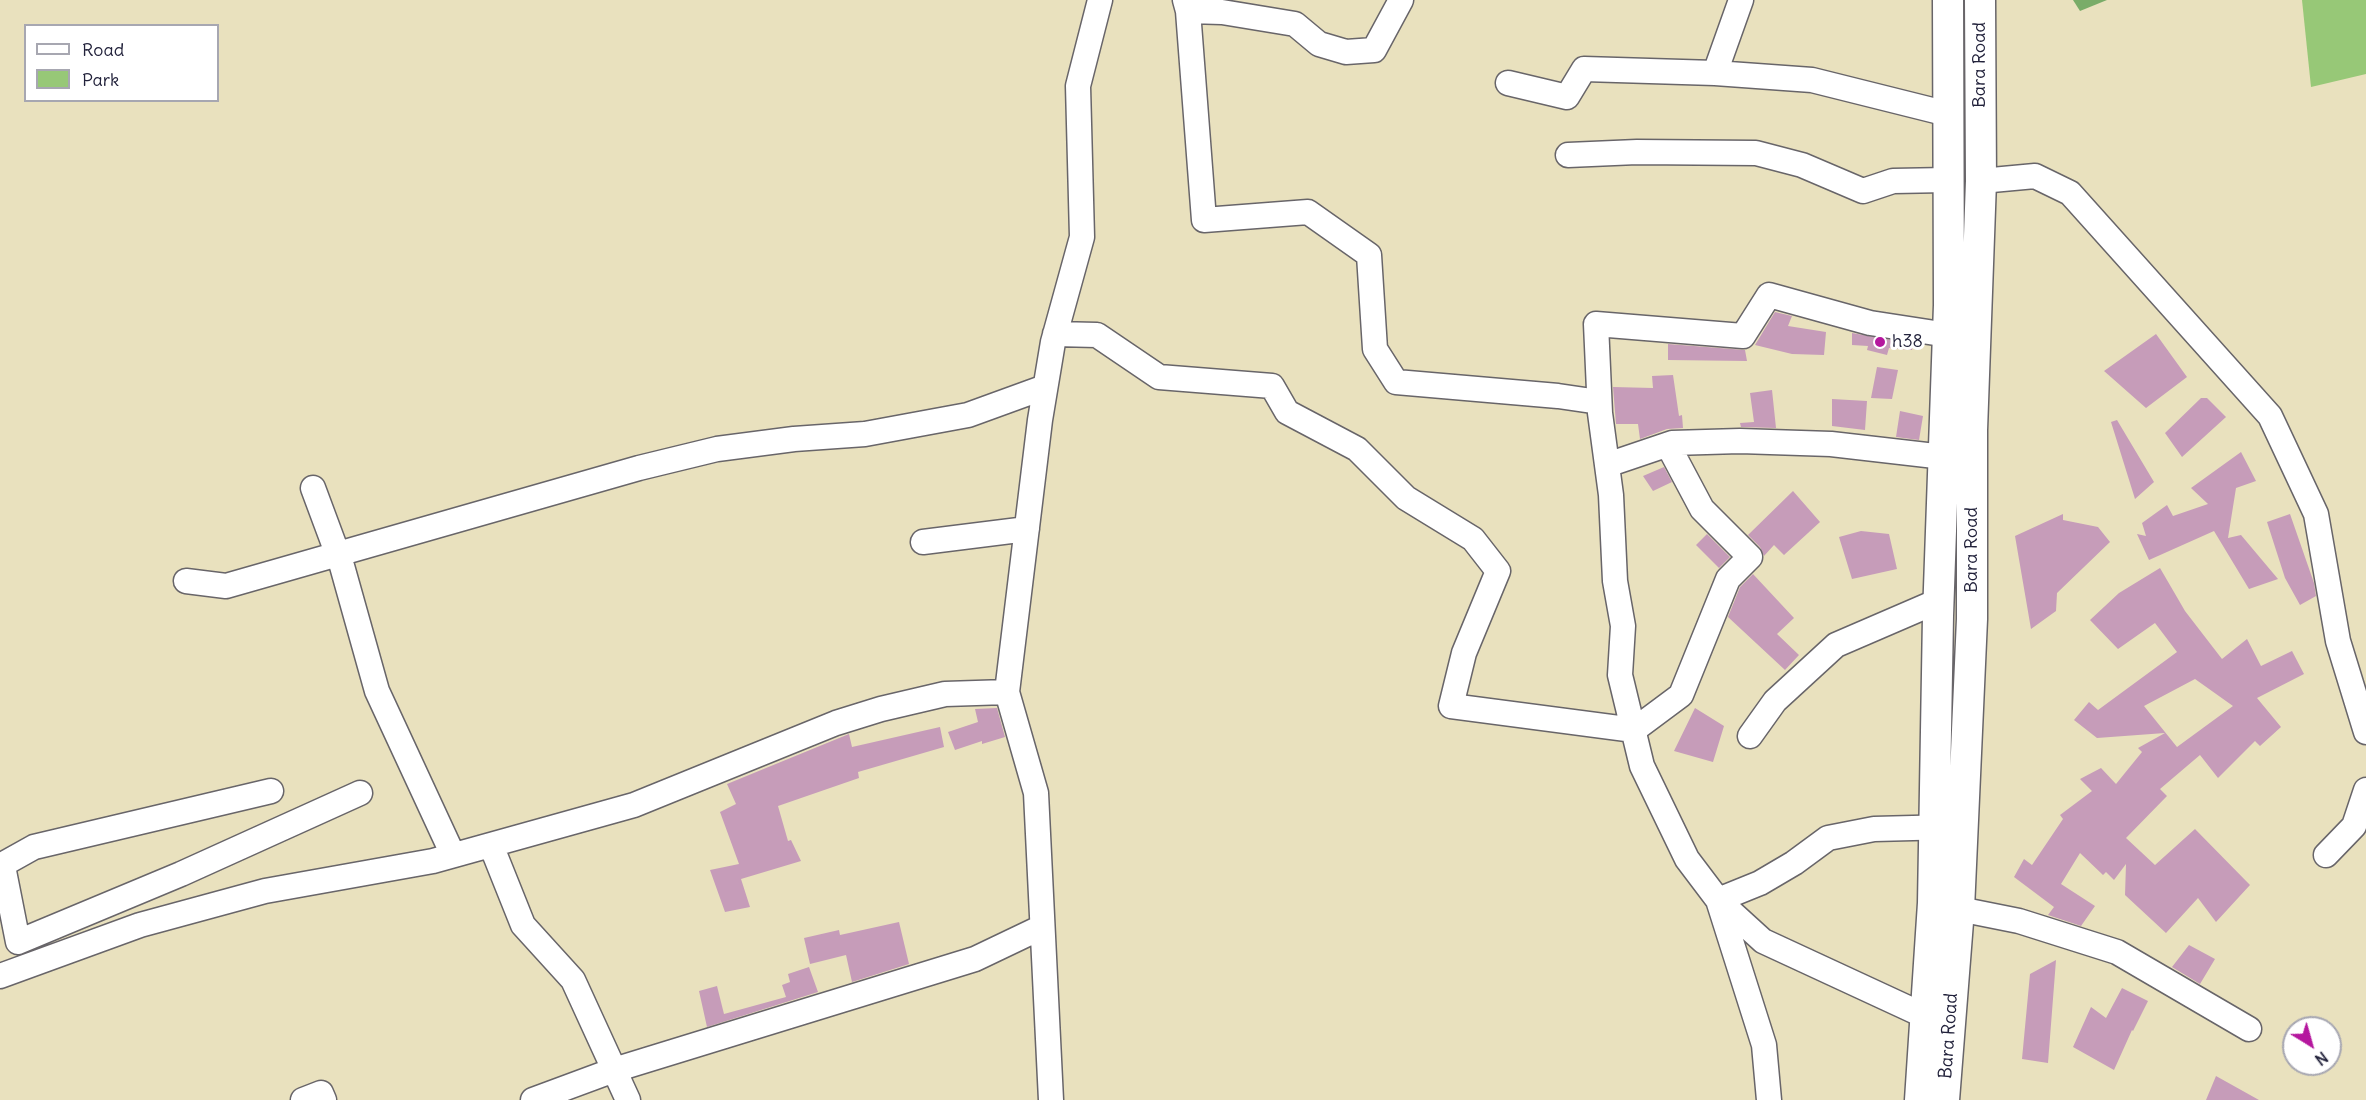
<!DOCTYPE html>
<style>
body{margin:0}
#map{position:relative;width:2366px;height:1100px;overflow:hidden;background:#e9e1be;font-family:Delius,sans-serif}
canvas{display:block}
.legend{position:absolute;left:24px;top:24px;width:195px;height:78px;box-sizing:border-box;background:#fff;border:2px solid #a7a7b1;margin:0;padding:8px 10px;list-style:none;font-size:18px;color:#22223b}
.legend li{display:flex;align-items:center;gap:12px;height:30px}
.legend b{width:30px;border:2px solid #a7a7b1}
.north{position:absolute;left:2282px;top:1016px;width:60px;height:60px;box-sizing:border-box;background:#fff;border:2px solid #a7a7b1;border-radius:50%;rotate:143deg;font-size:16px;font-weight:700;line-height:24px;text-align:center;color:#22223b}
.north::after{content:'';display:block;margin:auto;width:21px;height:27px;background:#b5179e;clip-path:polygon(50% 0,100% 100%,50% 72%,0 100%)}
</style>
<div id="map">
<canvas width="2366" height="1100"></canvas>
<ul class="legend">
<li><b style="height:8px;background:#fff"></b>Road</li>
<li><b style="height:16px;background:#97c877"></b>Park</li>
</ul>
<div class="north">N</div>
</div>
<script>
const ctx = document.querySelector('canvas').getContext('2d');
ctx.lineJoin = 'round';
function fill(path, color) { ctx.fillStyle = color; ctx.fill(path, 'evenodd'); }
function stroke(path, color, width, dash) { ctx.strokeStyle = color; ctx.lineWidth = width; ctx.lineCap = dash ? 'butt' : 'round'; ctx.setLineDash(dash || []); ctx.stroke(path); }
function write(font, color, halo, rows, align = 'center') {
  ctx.font = font + ' Delius,sans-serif'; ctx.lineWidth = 6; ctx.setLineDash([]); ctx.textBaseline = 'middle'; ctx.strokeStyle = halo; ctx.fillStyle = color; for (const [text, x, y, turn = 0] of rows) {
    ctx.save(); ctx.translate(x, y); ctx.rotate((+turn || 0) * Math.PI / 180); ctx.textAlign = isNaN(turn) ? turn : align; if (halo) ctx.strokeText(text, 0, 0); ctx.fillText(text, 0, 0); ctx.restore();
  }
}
fill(new Path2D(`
 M2302,0H2366V74L2311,87Z`), '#97c877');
fill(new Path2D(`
 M2073,0H2107L2080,11Z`), '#79ac68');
fill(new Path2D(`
 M1775,312L1792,316L1788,326L1826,332L1824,355L1792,354L1755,345Z
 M1852,333L1913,344L1912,350L1889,348L1887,355L1867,350L1868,346L1852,345Z
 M2156,334L2187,377L2146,408L2104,371Z
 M1668,344L1745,350L1747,361L1668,360Z
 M1877,367L1898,370L1892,399L1871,398Z
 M1673,375L1679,416L1682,415L1683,428L1667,429L1640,439L1638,424H1616L1613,387L1653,388L1652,376Z
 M1772,390L1776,428L1741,427L1740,423L1754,422L1750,393Z
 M2201,398H2207L2226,417L2182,457L2165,433Z
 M1832,399L1867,401L1865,430L1832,426Z
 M1900,411L1923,416L1919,440L1896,437Z
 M2117,420L2154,482L2135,499L2111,422Z
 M2241,452L2256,481L2236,488L2228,538L2241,535L2278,579L2249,589L2214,531L2149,560L2137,534L2146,536L2142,523L2167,505L2173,516L2208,504L2191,488Z
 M1664,467L1672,482L1653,491L1643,476Z
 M1793,491L1820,522L1784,555L1774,545L1764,556L1760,547L1748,535Z
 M2063,514V520L2098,527L2110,542L2057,593L2056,611L2031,629L2015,536Z
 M2290,514L2314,583L2316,596L2300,605L2285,578L2267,522Z
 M1861,531L1889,534L1897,569L1852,579L1839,537Z
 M1707,534L1730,557L1719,568L1696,545Z
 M2160,568L2185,611L2222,659L2247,639L2261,666L2292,651L2304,674L2257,698L2281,727L2260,746L2255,741L2218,778L2200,755L2160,789L2167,796L2126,838L2155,865L2195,829L2250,885L2216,922L2198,898L2166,933L2125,895L2126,864L2114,880L2106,872L2103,875L2080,853L2061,884L2095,906L2081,926L2048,915L2054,907L2014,877L2024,859L2032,865L2063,819L2060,815L2092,791L2080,779L2101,768L2116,784L2142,752L2138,748L2165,733L2097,738L2074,720L2089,702L2098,710L2177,652L2155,623L2118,649L2090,620L2119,593ZM2195,679L2233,706L2177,747L2144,706Z
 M1753,574L1794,618L1777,634L1799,655L1785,670L1728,617L1740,587Z
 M997,708L1005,737L982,744V741L955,750L948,732L978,722L975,709Z
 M1695,708L1724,726L1713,762L1674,751Z
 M940,727L944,747L858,772L859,778L778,806L788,841L791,840L801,861L741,879L750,907L725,912L710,870L739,864L720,812L736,804L727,784L849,734L852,747Z
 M899,922L909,964L852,982L846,955L810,964L804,938L839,930L840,935Z
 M2189,945L2215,959L2200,984L2172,967Z
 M2056,960L2048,1063L2022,1059L2030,974Z
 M809,967L818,992L707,1027L699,991L717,986L724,1014L786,997L782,985L790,982L788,974Z
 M2122,988L2148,1001L2133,1031L2132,1030L2114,1070L2073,1047L2091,1007L2106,1018Z
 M2216,1076L2259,1100H2206Z`), '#c69cb9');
const minor = new Path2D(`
 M1185,0L1188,11L1222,12L1295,24L1319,44L1346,52L1374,50L1401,0
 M1741,0L1715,73L1812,80L1948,114
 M1188,11L1204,220L1308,212L1369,255L1375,349L1396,382L1558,396L1599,402
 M1508,83L1567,97L1584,69L1715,73
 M1568,155L1637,152L1756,153L1802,165L1863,191L1893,181L1947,180
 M1981,181L2035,176L2070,193L2270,416L2316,514L2338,641L2366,732
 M1055,334L1097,335L1159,377L1272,386L1287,412L1357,449L1406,498L1473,539L1498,571L1464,653L1451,706L1634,730L1681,695L1728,579L1750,557L1702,509L1668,445
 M1607,465L1672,443L1740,441L1831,444L1944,457
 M313,488L342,566L377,691L453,855
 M923,542L1027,529
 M186,581L226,586L639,468L717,449L794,439L865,434L968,415L1045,387
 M1750,736L1775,701L1836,645L1938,601
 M491,845L523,925L573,980L628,1100
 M2326,855L2354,826L2366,790
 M0,866L34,847L271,791
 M3,866L18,942L181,874L360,793
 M1959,909L2019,921L2117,952L2249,1029
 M0,976L140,925L265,891L433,861L634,805L836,723L881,709L945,694L1007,692
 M1925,1016L1763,941L1718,900L1687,859L1642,766L1620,675L1623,626L1615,581L1611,495L1600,413L1596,324L1743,336L1769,295L1870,323L1948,335
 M303,1100L321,1093L324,1100
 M533,1100L614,1070L975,959L1042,927
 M1051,1100L1036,793L1007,692L1040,420L1053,342L1082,237L1078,86L1100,0
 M1769,1100L1764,1045L1718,900L1760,883L1794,863L1828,838L1874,829L1952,827`);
const major = new Path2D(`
 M1920,1100L1933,903L1938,616L1949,305L1948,0
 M1944,1100L1959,909L1972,619V430L1981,181L1980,0`);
stroke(minor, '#686569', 27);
stroke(major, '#686569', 33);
stroke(minor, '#fff', 24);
stroke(major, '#fff', 30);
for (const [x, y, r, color] of [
 [1880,342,6,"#b5179e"]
]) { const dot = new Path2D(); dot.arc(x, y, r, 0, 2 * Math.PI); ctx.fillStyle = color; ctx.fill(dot); stroke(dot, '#fff', 2); }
write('18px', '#22223b', '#fff', [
 ["Bara Road",1980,65,-90],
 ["Bara Road",1972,550,-90],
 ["Bara Road",1949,1036,-86]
]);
write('18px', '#22223b', '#fff', [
 ["h38",1892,342]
], 'left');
</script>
